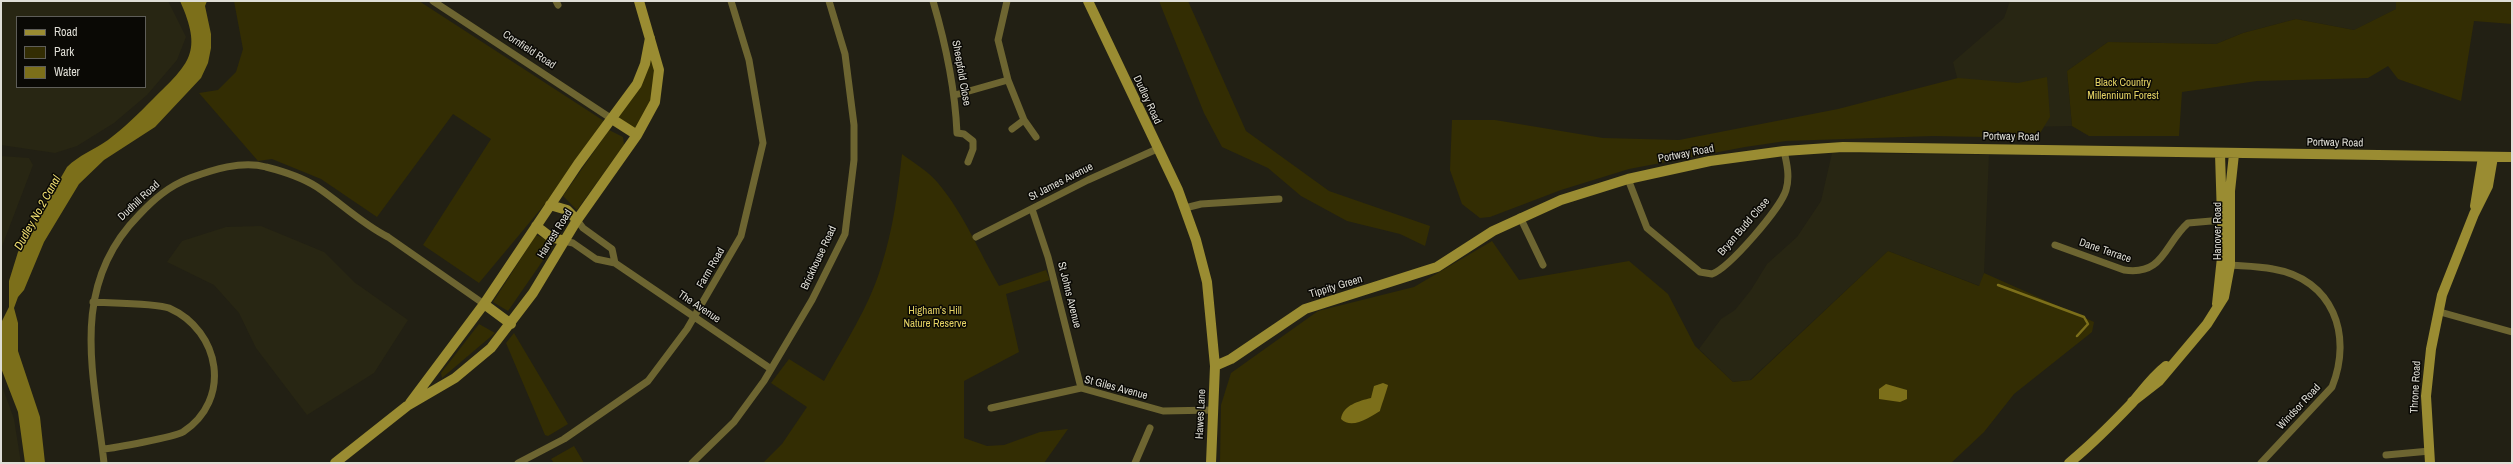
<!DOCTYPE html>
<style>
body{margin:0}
#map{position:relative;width:2513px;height:464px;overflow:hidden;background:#222014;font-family:"Archivo Narrow",sans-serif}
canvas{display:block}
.frame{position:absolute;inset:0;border:2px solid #dfded6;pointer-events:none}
.legend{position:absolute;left:16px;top:16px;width:130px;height:72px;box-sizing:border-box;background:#0a0905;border:1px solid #5f5e59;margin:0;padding:5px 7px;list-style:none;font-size:12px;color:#dfded6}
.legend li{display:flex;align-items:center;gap:8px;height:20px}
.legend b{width:20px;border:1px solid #5f5e59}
</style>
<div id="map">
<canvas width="2513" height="464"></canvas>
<div class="frame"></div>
<ul class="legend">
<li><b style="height:5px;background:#9a8c32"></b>Road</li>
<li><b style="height:11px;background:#332d03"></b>Park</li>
<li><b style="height:11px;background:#7c6f1a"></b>Water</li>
</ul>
</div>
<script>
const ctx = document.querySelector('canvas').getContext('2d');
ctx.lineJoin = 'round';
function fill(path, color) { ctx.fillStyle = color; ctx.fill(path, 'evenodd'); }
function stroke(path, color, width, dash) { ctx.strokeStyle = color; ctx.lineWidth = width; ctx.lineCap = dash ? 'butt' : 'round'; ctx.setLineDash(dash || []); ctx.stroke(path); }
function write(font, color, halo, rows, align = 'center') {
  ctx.font = font + ' "Archivo Narrow",sans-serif'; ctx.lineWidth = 3; ctx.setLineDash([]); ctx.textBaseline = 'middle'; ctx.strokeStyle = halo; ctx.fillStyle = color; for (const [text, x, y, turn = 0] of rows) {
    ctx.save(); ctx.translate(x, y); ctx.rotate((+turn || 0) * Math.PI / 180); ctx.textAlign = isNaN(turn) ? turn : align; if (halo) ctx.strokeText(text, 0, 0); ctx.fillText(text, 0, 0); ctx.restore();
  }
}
fill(new Path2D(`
 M1,1H168L186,37L177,60L147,95L114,123L77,146L55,153L1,145ZM17,17H145V87H17Z
 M2010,1H2396V9L2354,30L2296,19L2243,33L2216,44L2108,42L2067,71L2072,126L1970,128L1953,62L2004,18Z
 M1832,153L1989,155L1984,273L1980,286L1888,251L1750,380L1733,382L1699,349L1721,319L1735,310L1751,290L1767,264L1797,237L1821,201Z
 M1,156L29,158L33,165L1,249Z
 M261,226L324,252L354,282L408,320L374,373L307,415L256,348L239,313L214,285L167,262L182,241L226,227Z
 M1,383L14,419L21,463H1Z`), '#282613');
fill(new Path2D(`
 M234,1H419L604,121L560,186L479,283L423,245L491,139L453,114L377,217L321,179L272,159L258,161L199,93L218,90L236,72L243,49Z
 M1159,1H1188L1246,131L1329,191L1430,226L1425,246L1400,234L1347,221L1301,196L1268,168L1222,147L1204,113Z
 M2396,1H2512V24L2474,21L2461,101L2398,79L2388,66L2368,78L2257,81L2182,92L2179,136H2089L2072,126L2067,71L2108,42L2216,44L2243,33L2296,19L2354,30L2396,9Z
 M651,49C661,85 654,100 636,131L617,118Z
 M2047,77L2050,117L2037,138L1933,136L1786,141L1745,147L1629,169L1561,190L1490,217L1480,218L1462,204L1450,170L1452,120H1495L1603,138L1679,140L1838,109L1958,78L2018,83Z
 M609,130L623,137L624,145L577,210L563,196Z
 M902,154C914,163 929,172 938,183C964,214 979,252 999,286L1046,270L1050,280L1006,294L1019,352L964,381V438L987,446L1004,445L1040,432L1068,429L1044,463H763L782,444L807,407L771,383L789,359L824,381C844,345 869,307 881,267C893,230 898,192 902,154Z
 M536,235L555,243L508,311L493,302Z
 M1492,241L1519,280L1629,261L1668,294L1695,346L1733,382L1751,380L1888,251L1979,286L1984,273L2094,322L2092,332L2014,394L1984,432L1951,463H1220L1221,405L1231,373L1318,311L1414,287Z
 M479,324L495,333L442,378L441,373Z
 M514,333L568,424L548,436L545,435L506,343Z
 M574,446L584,463H554L551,459Z`), '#332d03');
fill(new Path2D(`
 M180,1H207L205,6L211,34V48L208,63L201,78L155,127L104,160L79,184L44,242L24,290L18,297L14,308L18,323V351L40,417L45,463H25L18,412L1,368V323L9,307V281L18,252L67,167C79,155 94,150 108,140C124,128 139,113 153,99C190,63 203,52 180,1Z
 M1383,383L1388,385C1388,387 1381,407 1380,411C1370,417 1352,430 1341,419C1343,405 1359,401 1371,398L1374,386Z
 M1886,384L1907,390V399L1900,402L1879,399V389Z`), '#7c6f1a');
stroke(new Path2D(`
 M1998,285L2084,317L2088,324L2077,336`), '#7c6f1a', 2.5);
stroke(new Path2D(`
 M433,1L612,119
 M556,1L558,5
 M933,1C946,45 955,88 957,133L964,134L973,141V149L968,162
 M1008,80L1024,120L1036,137
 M955,95L1008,80L998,40L1007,1
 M1012,129L1024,120
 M1628,179L1647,228L1700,272L1712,274C1729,268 1781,208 1786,190C1790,177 1787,164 1784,151
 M1185,208L1201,204L1279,199
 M1032,209L1048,257L1081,388
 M1520,217L1543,265
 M577,220L583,228L612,249L615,263
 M976,237L1088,180L1157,149
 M564,241L573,243L596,259L615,263L771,369
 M2055,245L2124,270C2164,276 2164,244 2188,223L2223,220
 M2230,265C2244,266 2259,266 2273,269C2333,279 2353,335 2332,387L2261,463
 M93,302C110,303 156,303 169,308C221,331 232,400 183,432C174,437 115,448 103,449
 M2440,312L2512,332
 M991,408L1081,388L1163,411L1214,410
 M2386,455L2430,451
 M104,463C94,374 68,287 139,215C154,199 169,186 190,178C212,170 242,160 266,167C282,171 303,178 317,187C341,203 362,224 388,237L484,304
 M518,463L564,439L648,381L687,329L741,236L763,143L749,60L731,1
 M692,463L734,422L764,381L812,300L845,234L854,160V125L845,54L829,1
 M1135,463L1150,428`), '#6d6531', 7);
stroke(new Path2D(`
 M1088,1L1178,190L1196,240L1207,282L1215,366L1211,463
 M612,119L637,135
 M550,205L567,210L577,220
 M2475,206L2483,157
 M536,226L549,236L564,241
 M484,304L511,324
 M2217,304L2223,248L2220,154
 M1215,366L1231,359L1305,309L1437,267L1493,231L1561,200L1628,179L1710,161L1784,151L1843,147L2512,157
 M2132,402L2159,381L2207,324L2224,297L2230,265V191L2234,154
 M410,403L484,304L578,164L637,84L645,64L650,38
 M335,463L407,406L455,378L491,348L533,293L577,220L637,135L655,102L659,70L639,1
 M2069,463C2091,445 2112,424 2132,403C2143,390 2152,377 2166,366
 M2430,463L2426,396L2431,349L2442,295L2474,214L2488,186L2493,157`), '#9a8c32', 10);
write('11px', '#dfded6', '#0a0905', [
 ["Cornfield Road",529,50,33],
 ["Sheepfold Close",961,73,80],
 ["Dudley Road",1147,100,65],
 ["Portway Road",2011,137,1],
 ["Portway Road",2335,143,1],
 ["Portway Road",1686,154,-11],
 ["St James Avenue",1061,182,-27],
 ["Dudhill Road",139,201,-43],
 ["Bryan Budd Close",1744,227,-49],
 ["Hanover Road",2218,231,-90],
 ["Harvest Road",555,234,-58],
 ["Dane Terrace",2105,251,19],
 ["Brickhouse Road",819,258,-65],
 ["Farm Road",711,268,-60],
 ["Tippity Green",1336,287,-17],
 ["St Johns Avenue",1069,295,76],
 ["The Avenue",699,307,34],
 ["Throne Road",2416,387,-87],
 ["St Giles Avenue",1116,388,15],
 ["Windsor Road",2299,407,-47],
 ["Hawes Lane",1201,414,-87]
]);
write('11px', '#e3d163', '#0a0905', [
 ["Black Country",2123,83],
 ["Millennium Forest",2123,96],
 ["Higham's Hill",935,311],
 ["Nature Reserve",935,324]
]);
write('italic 12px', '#eedc6f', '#0a0905', [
 ["Dudley No.2 Canal",38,213,-61]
]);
</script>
